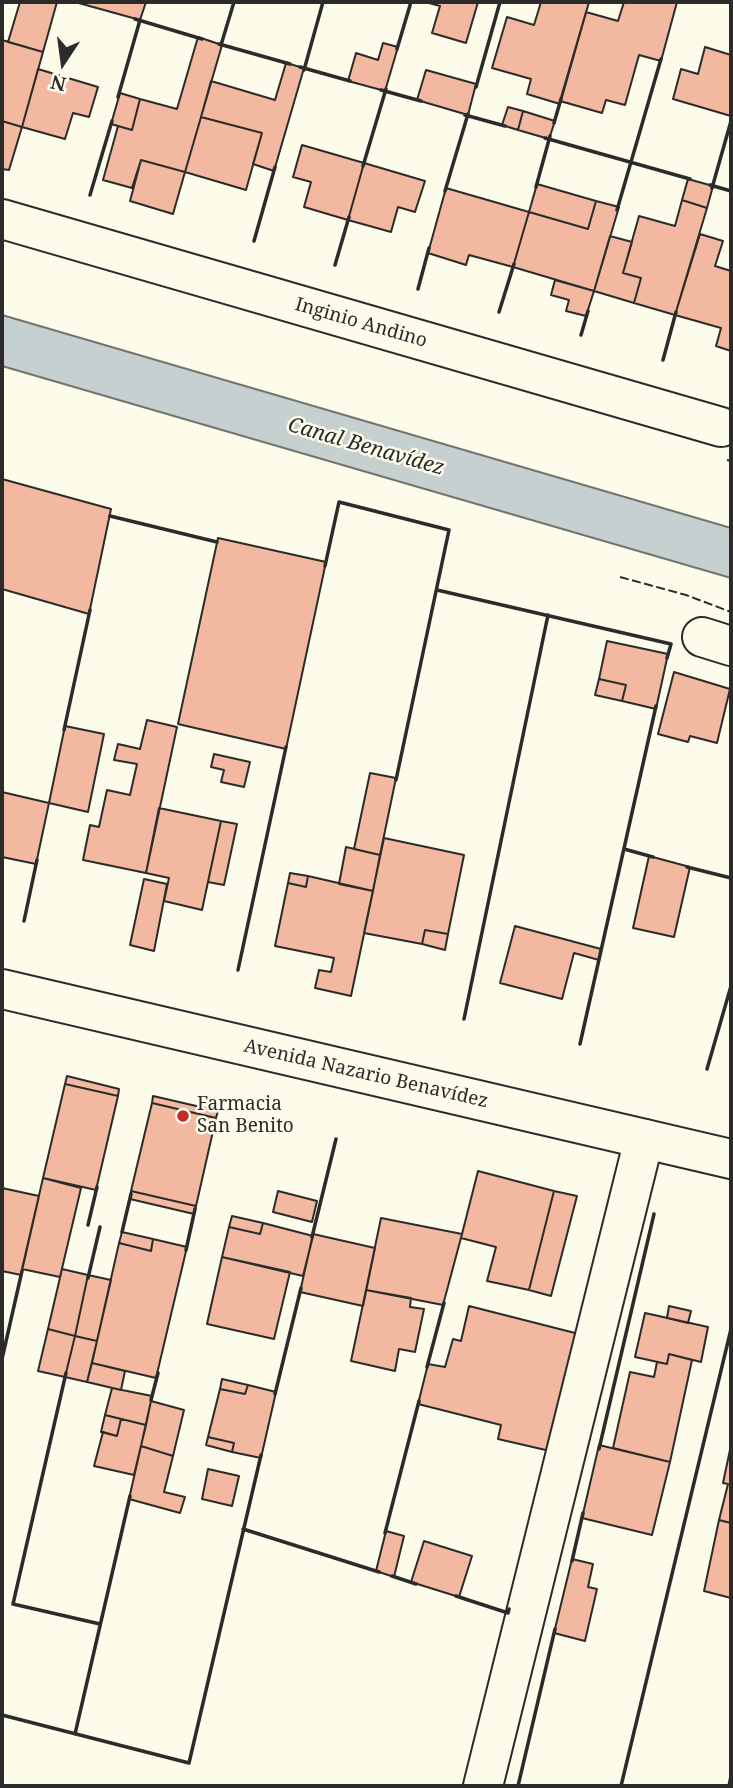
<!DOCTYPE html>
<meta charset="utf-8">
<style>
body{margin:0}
#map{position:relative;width:733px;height:1788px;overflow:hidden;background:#fdfbea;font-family:"Noto Serif",serif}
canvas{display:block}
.frame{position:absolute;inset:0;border:4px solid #2b2b2b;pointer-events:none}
.north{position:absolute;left:28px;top:28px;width:70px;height:70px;-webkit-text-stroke:5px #fdfbea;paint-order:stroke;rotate:193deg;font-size:19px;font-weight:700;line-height:28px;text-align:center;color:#2b2b2b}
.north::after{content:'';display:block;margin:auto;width:24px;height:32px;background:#2b2b2b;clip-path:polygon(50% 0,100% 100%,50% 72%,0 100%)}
</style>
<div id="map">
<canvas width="733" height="1788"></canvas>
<div class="frame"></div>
<div class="north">N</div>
</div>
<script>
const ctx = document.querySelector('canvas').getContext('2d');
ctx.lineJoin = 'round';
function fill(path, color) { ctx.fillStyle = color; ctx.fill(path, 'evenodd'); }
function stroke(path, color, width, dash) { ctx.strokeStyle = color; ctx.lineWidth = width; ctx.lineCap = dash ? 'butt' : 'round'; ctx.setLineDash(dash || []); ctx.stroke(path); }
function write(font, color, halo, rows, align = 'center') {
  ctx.font = font + ' "Noto Serif",serif'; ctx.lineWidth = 5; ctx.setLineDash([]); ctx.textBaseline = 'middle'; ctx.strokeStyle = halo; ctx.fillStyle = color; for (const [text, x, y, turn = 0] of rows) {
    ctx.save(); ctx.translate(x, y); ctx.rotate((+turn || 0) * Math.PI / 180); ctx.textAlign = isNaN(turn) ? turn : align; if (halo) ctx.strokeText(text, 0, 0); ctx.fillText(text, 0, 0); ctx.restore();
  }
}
const water = new Path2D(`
 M2,315L731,528V578L2,366Z`);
fill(water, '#c7d0d0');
stroke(water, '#74746e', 2);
const building = new Path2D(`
 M20,2H57L43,52L8,42Z
 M75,2H146L140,20Z
 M425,2H478L466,43L432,33L440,6Z
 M541,2H589L560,104L527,94L531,79L492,68L507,17L534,25Z
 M624,2H677L661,61L639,55L625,105L606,100L602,113L560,101L586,12L618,21Z
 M198,37L222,45L185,172L141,160L132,188L103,180L118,126L132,130L140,99L177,109Z
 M2,40L43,52L22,127L2,121Z
 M383,43L398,47L385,91L348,81L356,53L378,60Z
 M705,47L731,55V116L673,99L681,69L698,74Z
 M286,63L304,68L274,171L253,164L262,133L201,117L211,81L275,100Z
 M38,69L98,87L89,117L73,113L65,139L22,127Z
 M426,70L476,84L468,115L417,100Z
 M120,93L140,99L132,130L111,124Z
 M508,107L523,111L518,130L502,125Z
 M523,111L555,121L549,139L518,130Z
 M201,117L262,133L246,190L185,172Z
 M2,121L22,127L9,170L2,169Z
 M302,145L364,163L348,220L304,207L311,182L293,177Z
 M141,160L185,172L173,214L130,201Z
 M364,163L425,181L415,212L398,207L391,232L348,220Z
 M688,179L713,186L707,208L682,200Z
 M537,184L596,201L588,229L529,212Z
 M446,188L529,212L513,267L469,255L466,265L428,253Z
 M682,200L707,208L675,315L634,303L641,278L623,273L639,216L675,226Z
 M596,201L619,207L594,291L513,267L529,212L588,229Z
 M700,234L723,241L715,266L731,271V351L716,346L721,328L675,315Z
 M610,236L632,242L623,273L641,278L634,303L594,291Z
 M555,280L594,291L586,316L566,311L569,300L551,295Z
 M2,479L111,509L89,614L2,589Z
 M218,538L326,562L286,749L178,724Z
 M607,641L668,654L656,709L622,701L626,685L599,679Z
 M674,672L730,689L717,743L690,736L688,742L658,734Z
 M599,679L626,685L622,701L595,695Z
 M147,720L177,727L146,873L83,860L90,825L99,827L107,790L130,795L137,764L114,760L118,744L140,749Z
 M65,726L104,734L88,812L49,803Z
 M214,754L250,762L244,787L221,782L224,770L211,767Z
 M370,773L396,778L380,855L354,849Z
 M2,792L49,803L36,864L2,857Z
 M159,808L221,821L202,910L164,901L169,878L146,873Z
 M221,821L237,824L224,885L208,882Z
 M384,838L464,855L448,934L425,930L422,944L364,933Z
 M346,847L380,855L373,891L339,884Z
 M649,856L690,867L674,937L633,928Z
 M290,873L308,876L306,887L288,883Z
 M308,876L373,891L351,996L315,988L319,970L331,972L334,958L275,946L288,883L306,887Z
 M144,879L167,884L154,951L130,945Z
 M515,926L601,949L599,960L574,953L562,999L500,983Z
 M425,930L448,934L445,950L422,944Z
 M67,1076L119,1089L118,1096L65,1084Z
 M65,1084L118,1096L96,1190L43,1178Z
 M153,1096L218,1111L216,1118L152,1103Z
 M152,1103L216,1118L196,1206L131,1191Z
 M478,1171L554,1191L529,1290L487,1281L496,1247L461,1238Z
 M43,1178L81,1188L60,1277L22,1269Z
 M2,1188L39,1196L21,1275L2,1271Z
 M131,1191L196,1206L194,1214L130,1199Z
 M278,1191L317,1201L312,1222L273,1212Z
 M554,1191L577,1196L551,1296L529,1290Z
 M232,1216L263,1223L260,1234L229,1227Z
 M381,1218L462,1234L443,1305L366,1290Z
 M263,1223L313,1236L303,1276L222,1257L229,1227L260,1234Z
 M122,1232L153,1239L151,1251L119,1243Z
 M313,1234L375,1248L363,1306L300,1292Z
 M153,1239L187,1247L156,1378L92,1363L119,1243L151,1251Z
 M222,1257L290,1272L274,1339L207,1324Z
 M62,1269L88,1275L75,1336L48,1329Z
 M88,1275L111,1280L97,1341L75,1336Z
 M366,1290L411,1298L410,1307L424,1309L415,1352L399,1349L395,1371L351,1361Z
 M469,1306L579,1334L550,1451L498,1439L501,1425L418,1404L428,1364L445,1367L453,1339L461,1341Z
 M669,1306L691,1311L688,1323L667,1318Z
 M645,1313L708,1327L701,1362L669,1354L667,1364L635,1357Z
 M48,1329L75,1336L65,1377L38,1371Z
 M75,1336L97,1341L87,1382L65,1377Z
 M669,1354L692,1360L670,1462L613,1448L630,1372L654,1377L657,1362L667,1364Z
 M92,1363L125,1371L121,1390L87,1382Z
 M222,1379L248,1385L245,1394L220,1389Z
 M248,1385L276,1392L261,1458L232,1452L234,1443L208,1437L220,1389L245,1394Z
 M112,1388L152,1396L146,1425L105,1415Z
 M151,1401L184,1410L173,1456L141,1446Z
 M105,1415L121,1419L117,1436L101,1432Z
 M121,1419L146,1425L134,1475L94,1466L103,1432L117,1436Z
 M208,1437L234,1443L232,1452L206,1445Z
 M599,1445L670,1462L652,1535L582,1518Z
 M731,1445V1523L719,1520L728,1484L723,1483Z
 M141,1446L173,1456L164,1492L185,1497L180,1513L129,1499Z
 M208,1469L239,1476L232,1506L202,1499Z
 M719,1520L731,1523V1598L704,1591Z
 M386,1531L404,1536L394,1577L376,1571Z
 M424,1541L472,1556L459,1597L411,1582Z
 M572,1559L593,1564L588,1587L597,1589L585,1641L554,1633Z`);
fill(building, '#f2b8a0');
stroke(building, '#2b2b2b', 2);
const street = new Path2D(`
 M2,219L721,427
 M702,637L731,646
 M483,1786L644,1139`);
const primary = new Path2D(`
 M2,989L731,1159`);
stroke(street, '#2b2b2b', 42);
stroke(primary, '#2b2b2b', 42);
stroke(street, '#fdfbea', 38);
stroke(primary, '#fdfbea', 38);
stroke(new Path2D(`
 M727,460L731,461
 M620,577L686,595L731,612`), '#2b2b2b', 2, [9, 3.5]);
stroke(new Path2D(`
 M135,19L202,39
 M219,44L290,64
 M221,45L234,2
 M397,49L411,2
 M300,67L350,81
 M304,70L323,2
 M476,87L500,2
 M381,90L421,101
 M118,97L140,20
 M465,115L505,126
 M554,123L561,99
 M545,138L690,179
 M363,166L386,89
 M710,185L731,191
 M536,187L550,136
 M712,188L731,121
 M445,191L468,114
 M90,195L112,121
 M617,210L661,59
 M254,241L275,167
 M335,265L349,217
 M418,289L429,248
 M499,312L514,264
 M581,335L588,311
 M663,360L676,312
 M110,516L217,542
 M325,566L339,502L449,530L396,780
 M437,590L671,644L667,658
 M64,730L90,610
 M624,849L653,857
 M687,867L731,878
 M24,921L37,860
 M238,970L286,747
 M464,1019L548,615
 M580,1044L656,706
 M707,1069L731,986
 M88,1225L97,1187
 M122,1232L131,1194
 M312,1237L336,1139
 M186,1250L195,1209
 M88,1278L100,1227
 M2,1359L22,1271
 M427,1367L444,1303
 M66,1373L13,1604L100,1624
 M275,1394L301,1288
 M151,1400L158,1373
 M599,1449L654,1214
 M243,1529L379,1572
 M385,1533L419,1401
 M572,1561L583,1513
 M392,1576L416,1584
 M456,1596L508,1613L509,1609
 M2,1715L189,1763L261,1455
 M75,1734L130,1496
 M518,1786L555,1629
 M621,1786L731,1329
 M729,1786L731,1776`), '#2b2b2b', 3.5);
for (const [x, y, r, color] of [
 [183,1116,7,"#c62828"]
]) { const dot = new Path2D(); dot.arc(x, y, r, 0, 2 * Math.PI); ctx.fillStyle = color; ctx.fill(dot); stroke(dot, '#fdfbea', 2.5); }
write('19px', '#2b2b2b', '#fdfbea', [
 ["Inginio Andino",361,323,16],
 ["Avenida Nazario Benavídez",366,1074,13]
]);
write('19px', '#2b2b2b', '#fdfbea', [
 ["Farmacia",197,1105],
 ["San Benito",197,1127]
], 'left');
write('italic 21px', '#2b2b2b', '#fdfbea', [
 ["Canal Benavídez",366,447,16]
]);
</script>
